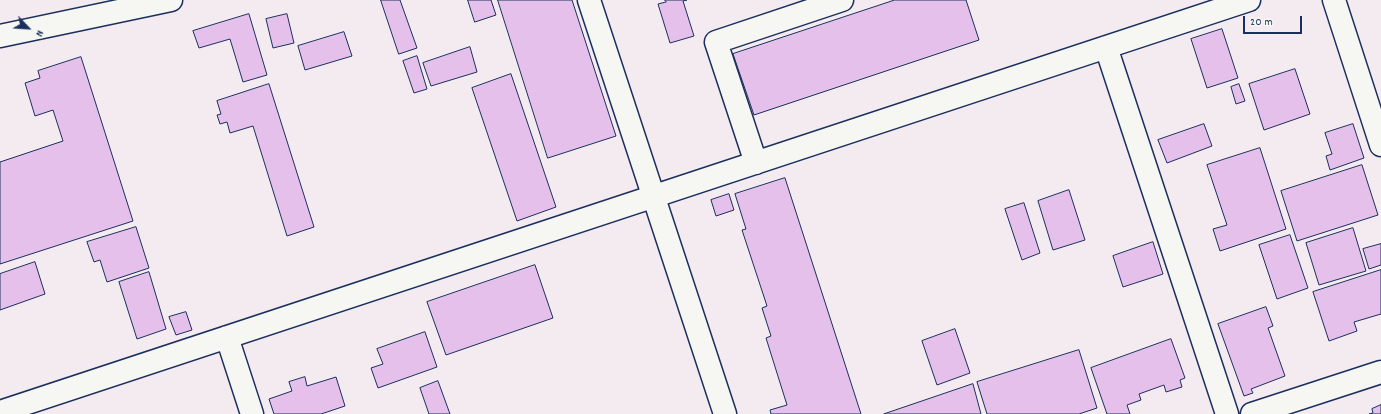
<!DOCTYPE html>
<style>
body{margin:0}
#map{position:relative;width:1381px;height:414px;overflow:hidden;background:#f3ebf0;font-family:Dekko,sans-serif}
canvas{display:block}
.north{position:absolute;left:8px;top:8px;width:40px;height:40px;-webkit-text-stroke:3px #f6f6f2;paint-order:stroke;rotate:115deg;font-size:11px;font-weight:700;line-height:16px;text-align:center;color:#1b2f5e}
.north::after{content:'';display:block;margin:auto;width:14px;height:18px;background:#1b2f5e;clip-path:polygon(50% 0,100% 100%,50% 72%,0 100%)}
.scale{position:absolute;left:1243px;top:16px;width:59px;height:18px;box-sizing:border-box;border:2px solid #1b2f5e;border-top:0;padding-left:5px;font-size:12px;line-height:14px;white-space:nowrap;color:#1b2f5e;-webkit-text-stroke:3px #f6f6f2;paint-order:stroke}
</style>
<div id="map">
<canvas width="1381" height="414"></canvas>
<div class="north">N</div>
<div class="scale">20 m</div>
</div>
<script>
const ctx = document.querySelector('canvas').getContext('2d');
ctx.lineJoin = 'round';
function fill(path, color) { ctx.fillStyle = color; ctx.fill(path, 'evenodd'); }
function stroke(path, color, width, dash) { ctx.strokeStyle = color; ctx.lineWidth = width; ctx.lineCap = dash ? 'butt' : 'round'; ctx.setLineDash(dash || []); ctx.stroke(path); }
const building = new Path2D(`
 M381,0H400L417,48L399,54Z
 M468,0H491L496,15L475,22Z
 M498,0H572L616,136L548,158Z
 M665,0H687L683,1L694,36L670,43L658,4L666,2Z
 M895,0H966L979,40L754,115L733,54Z
 M249,14L267,75L243,82L230,39L199,48L193,31Z
 M287,14L294,43L273,48L266,19Z
 M1222,29L1238,78L1207,88L1191,39Z
 M344,32L352,56L305,70L298,46Z
 M470,47L477,72L431,86L423,63Z
 M417,56L427,89L414,93L403,61Z
 M81,57L133,221L0,264V162L63,141L53,110L35,116L25,83L40,78L38,71Z
 M1295,69L1310,114L1264,130L1249,84Z
 M511,74L556,207L517,221L472,88Z
 M269,84L314,227L287,236L253,126L230,133L227,122L220,124L217,115L221,114L217,101Z
 M1239,84L1245,101L1236,104L1231,87Z
 M1204,124L1212,146L1167,163L1158,140Z
 M1353,124L1364,158L1330,170L1326,156L1332,154L1325,133Z
 M1260,148L1286,229L1220,251L1213,229L1227,225L1207,165Z
 M1362,165L1378,215L1297,241L1281,191Z
 M785,178L861,414H771L770,410L787,405L766,338L771,336L762,308L767,306L742,230L746,229L735,194Z
 M1069,190L1085,240L1053,250L1038,201Z
 M729,194L734,210L716,216L711,200Z
 M1024,203L1040,253L1022,260L1005,209Z
 M136,227L149,268L107,282L100,260L94,262L87,242Z
 M1353,228L1366,271L1319,285L1306,243Z
 M1290,235L1308,288L1277,299L1259,245Z
 M1153,242L1163,274L1123,287L1113,256Z
 M1381,244V265L1369,269L1363,249Z
 M35,262L45,294L0,310V274Z
 M535,265L553,318L446,355L427,302Z
 M1381,270V314L1354,322L1357,331L1329,341L1313,292Z
 M149,272L166,329L137,339L119,282Z
 M1266,307L1273,326L1268,328L1285,376L1251,389L1253,393L1244,396L1218,324Z
 M186,312L192,330L176,335L169,317Z
 M955,329L970,373L937,385L922,341Z
 M425,332L437,367L378,388L371,368L383,364L377,349Z
 M1171,339L1185,378L1180,380L1182,387L1166,392L1164,385L1139,394L1141,400L1127,405L1130,414H1107L1091,368Z
 M1079,350L1097,408L1079,414H987L977,382Z
 M305,377L307,386L336,377L345,406L321,414H274L269,399L292,391L289,382Z
 M438,381L450,414H429L420,388Z
 M973,384L981,414H884Z
 M1381,405V414H1369L1373,413L1372,409Z`);
fill(building, '#e5c0ea');
stroke(building, '#1b2f5e', 1);
const minor = new Path2D(`
 M589,0L725,414
 M1334,0L1381,145
 M0,36L171,0
 M1106,47L1227,414
 M756,163L716,42L842,0
 M227,337L252,414
 M0,412L1249,0
 M1252,414L1381,372`);
stroke(minor, '#1b2f5e', 25);
stroke(minor, '#f6f6f2', 22);
</script>
